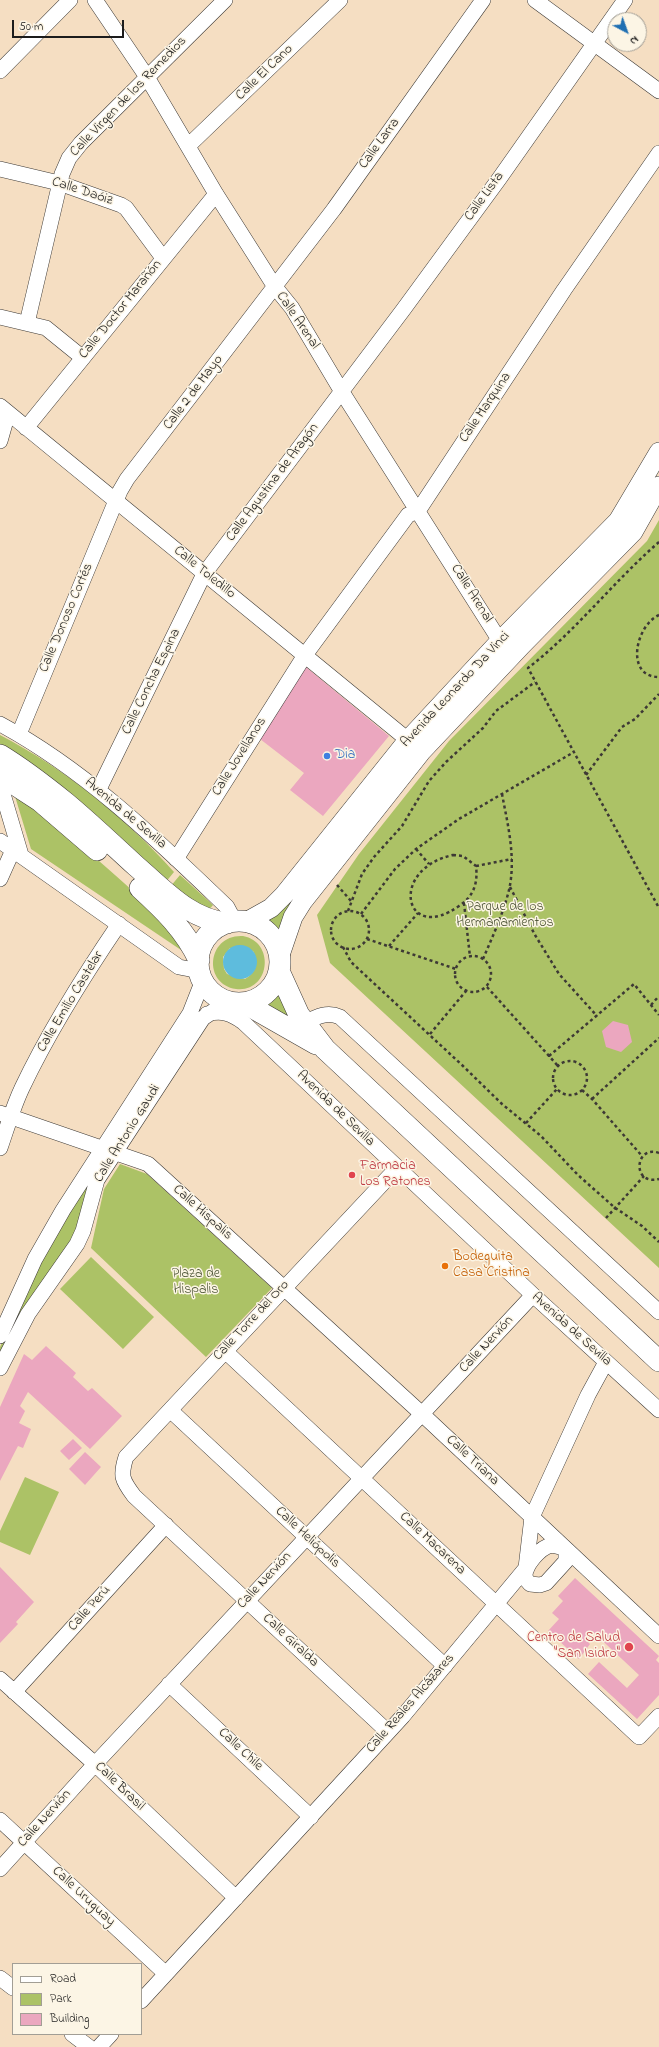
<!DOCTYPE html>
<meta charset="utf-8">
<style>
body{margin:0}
#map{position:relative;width:659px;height:2047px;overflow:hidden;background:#f5dec2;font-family:"Indie Flower",sans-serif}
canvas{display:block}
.legend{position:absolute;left:12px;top:1963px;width:130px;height:72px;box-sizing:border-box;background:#fcf5e5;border:1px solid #a29e95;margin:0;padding:5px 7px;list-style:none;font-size:12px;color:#1c1c1c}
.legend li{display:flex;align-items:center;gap:8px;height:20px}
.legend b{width:20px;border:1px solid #a29e95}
.north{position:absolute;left:607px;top:12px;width:40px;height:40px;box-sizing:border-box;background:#fcf5e5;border:1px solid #a29e95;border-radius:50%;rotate:139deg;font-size:11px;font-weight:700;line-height:16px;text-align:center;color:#1c1c1c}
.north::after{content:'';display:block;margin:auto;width:14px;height:18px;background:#1f6fb2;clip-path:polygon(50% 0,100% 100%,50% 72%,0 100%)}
.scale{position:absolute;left:12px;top:20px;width:112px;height:18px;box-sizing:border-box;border:2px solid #1c1c1c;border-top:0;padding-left:5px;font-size:12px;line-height:14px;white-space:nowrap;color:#1c1c1c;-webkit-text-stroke:3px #fcf5e5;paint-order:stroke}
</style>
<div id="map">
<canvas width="659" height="2047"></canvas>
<ul class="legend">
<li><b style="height:5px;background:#fff"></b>Road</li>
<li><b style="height:11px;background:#acc266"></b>Park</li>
<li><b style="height:11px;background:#eba7bf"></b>Building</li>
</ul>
<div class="north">N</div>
<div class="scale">50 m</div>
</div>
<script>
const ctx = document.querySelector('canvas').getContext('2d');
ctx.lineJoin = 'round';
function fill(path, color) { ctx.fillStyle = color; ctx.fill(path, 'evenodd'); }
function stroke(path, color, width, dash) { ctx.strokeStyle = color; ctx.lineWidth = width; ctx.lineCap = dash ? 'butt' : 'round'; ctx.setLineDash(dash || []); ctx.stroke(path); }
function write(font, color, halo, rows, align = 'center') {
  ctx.font = font + ' "Indie Flower",sans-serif'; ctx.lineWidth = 3; ctx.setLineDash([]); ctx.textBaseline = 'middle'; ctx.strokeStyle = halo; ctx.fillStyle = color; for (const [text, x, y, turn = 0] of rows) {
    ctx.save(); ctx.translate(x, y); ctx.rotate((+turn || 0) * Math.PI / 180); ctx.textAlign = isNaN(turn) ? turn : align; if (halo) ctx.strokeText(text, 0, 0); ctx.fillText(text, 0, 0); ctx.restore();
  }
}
fill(new Path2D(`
 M659,520V1268L330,963L317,915L359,854L449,741L647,541Z
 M0,735C65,769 125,817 174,872L165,883L0,746Z
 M14,793C52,822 89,851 124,883C146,903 168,923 181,950L31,849Z
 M316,866L280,939L275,931L264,922Z
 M180,875L213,905L208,911L170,887Z
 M243,936C276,942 270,993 236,989C202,984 207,934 243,936ZM230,948L253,951C259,962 256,973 245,979L227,974L224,969L223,957Z
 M277,991L293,1021L260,1005L268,1002Z
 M120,1164L147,1174L272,1288L206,1357L91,1248L104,1189Z
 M85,1183L90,1184L73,1238L0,1353V1347L43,1254Z
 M91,1257L154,1317L123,1349L60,1289Z
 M25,1477L59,1492L30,1555L0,1542V1531Z`), '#acc266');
fill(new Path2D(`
 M223 962a17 17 0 1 1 34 0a17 17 0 1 1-34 0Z`), '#5ebcdd');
fill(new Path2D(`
 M306,667L389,736L323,816L290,790L304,773L260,739Z
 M613,1021L628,1025L632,1042L621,1052L606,1047L602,1031Z
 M46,1346L76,1373L73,1377L88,1391L92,1388L122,1416L90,1449L28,1392L20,1406L25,1411L19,1423L31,1429L23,1448L18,1446L0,1481V1407L24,1354L32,1360Z
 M73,1439L82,1448L69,1460L60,1451Z
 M85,1452L101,1467L85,1485L69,1469Z
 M0,1567L34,1602L16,1622L18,1624L0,1643Z
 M575,1578L659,1656L656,1660L659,1663V1695L637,1719L588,1674L599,1662L627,1688L639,1675L592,1631L585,1639L590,1644L579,1659L548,1631L559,1619L552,1613L563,1601L558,1596Z`), '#eba7bf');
const minor = new Path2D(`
 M95,0L147,77L216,194L275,287L292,308L342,392L500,641
 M535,0L659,91
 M0,71L70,0
 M188,146L340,0
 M0,169L59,183L121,205L126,208L163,258
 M0,317L46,328L83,358
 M27,323L62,174L69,158L81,143L225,0
 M0,406L408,740
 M26,428L216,194
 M0,441L8,413
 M0,724C87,771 157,840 227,907L235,922
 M19,734L120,491L127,479L334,209L483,0
 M0,784L21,855
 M99,789L204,574L403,310L499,179L625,0
 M0,841L179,967L200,971
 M176,859L305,655L408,515L418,511L564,290L659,153
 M0,879L13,850
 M207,1014C221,1010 231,1013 243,1022L533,1295L659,1410
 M304,1023C316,1017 327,1011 340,1017L659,1312
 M0,1113L148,1164L422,1414L659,1636
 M0,1148C7,1128 13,1107 22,1088C49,1031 83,977 119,924
 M0,1336L35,1259L63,1210L190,1013L203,980
 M225,1351L639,1737L659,1716
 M0,1368L28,1314L77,1244L83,1231L97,1180L203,1018L215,1010L234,1003
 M170,1410L445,1666
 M552,1545L564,1548L566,1552V1561L546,1583L540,1585L530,1584L525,1578C524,1566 540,1547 552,1545Z
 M0,1679L95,1764L236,1898
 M169,1684L311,1817
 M14,1692L166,1525
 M388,1732L134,1496C122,1480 120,1476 126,1457L397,1168
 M0,1820L166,1974
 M0,1869L95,1764L533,1295
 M0,1978L13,1988
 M141,2001L403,1716L526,1568L532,1517L588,1395L606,1362
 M72,2034L89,2047
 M99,2047L111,2034`);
const tertiary = new Path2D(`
 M246,922L271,908L284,895L408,740L500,641L618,521L659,452
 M280,955L293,917L303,901L421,752L521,646L633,532L659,486`);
const secondary = new Path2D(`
 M0,755C23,769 45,786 66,803C90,823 113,845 136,866C163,889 190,920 227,923
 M0,775L40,801L97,850
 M140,888C164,910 185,930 199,960
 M198 962a41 41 0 1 1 82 0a41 41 0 1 1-82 0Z
 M279,971L299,1015L325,1049L659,1361
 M244,1003L316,1044`);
stroke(minor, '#3d3935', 16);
stroke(tertiary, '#3d3935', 20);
stroke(secondary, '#3d3935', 22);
stroke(new Path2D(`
 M659,542C613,582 576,631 528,668L659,908
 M659,615C635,626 625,677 659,677
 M586,775L622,727L635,719L659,694
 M416,849L429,864
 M453,855L463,856L476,866C478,883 474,896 459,906C404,945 388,869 453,855Z
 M476,866L512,859
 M337,885L351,901
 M510,887L535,935L559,974L597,1016
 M464,903L470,957
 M348,911L362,874L374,857L402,826L429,781L446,762L483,728L496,711L535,682
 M331 930a19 19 0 1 1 38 0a19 19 0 1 1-38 0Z
 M361,914L395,869L416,849L459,819L574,752
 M367,939L456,969
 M389,946L418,913
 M343,947L351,962L463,1066L502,1104L541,1136L578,1175L614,1207L642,1226L659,1242
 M455 974a18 18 0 1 1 36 0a18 18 0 1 1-36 0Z
 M483,959C492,938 502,916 508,894C517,861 508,826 502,794
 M487,987L558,1066
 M651,1005L659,996
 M430,1034L466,991
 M549,1056L634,984L659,1015
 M553 1078a17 17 0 1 1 34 0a17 17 0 1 1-34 0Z
 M582,1090L592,1099L642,1156
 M592,1099L659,1038
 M526,1123L557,1089
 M659,1153C635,1144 631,1186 659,1179
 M606,1218L644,1176`), '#3d3935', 2.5, [3, 3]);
stroke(minor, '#fff', 15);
stroke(tertiary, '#fff', 19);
stroke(secondary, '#fff', 21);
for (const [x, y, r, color] of [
 [327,756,4,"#3f7fe0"],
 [352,1175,4,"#e0444e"],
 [445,1266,4,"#e8710a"],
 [629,1647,5,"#e0444e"]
]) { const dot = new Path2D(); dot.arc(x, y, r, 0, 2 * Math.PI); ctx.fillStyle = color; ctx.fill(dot); stroke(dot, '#fcf5e5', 1.5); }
write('14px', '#1c1c1c', '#fcf5e5', [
 ["Calle El Cano",265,73,-44],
 ["Calle Virgen de los Remedios",129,97,-46],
 ["Calle Larra",380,144,-54],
 ["Calle Daóiz",82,192,18],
 ["Calle Lista",485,197,-54],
 ["Calle Doctor Marañón",121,310,-51],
 ["Calle Arenal",297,321,56],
 ["Calle 2 de Mayo",194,393,-53],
 ["Calle Marquina",486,408,-56],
 ["Calle Agustina de Aragón",273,483,-53],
 ["Calle Toledillo",204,573,39],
 ["Calle Arenal",471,594,58],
 ["Calle Donoso Cortés",67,618,-67],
 ["Calle Concha Espina",152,682,-64],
 ["Avenida Leonardo Da Vinci",456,690,-47],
 ["Calle Jovellanos",240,757,-58],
 ["Avenida de Sevilla",125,814,40],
 ["Calle Emilio Castelar",71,1002,-59],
 ["Avenida de Sevilla",335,1109,44],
 ["Calle Antonio Gaudi",128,1134,-58],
 ["Calle Hispalis",202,1213,42],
 ["Calle Torre del Oro",252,1321,-47],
 ["Avenida de Sevilla",571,1330,42],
 ["Calle Nervión",487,1345,-47],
 ["Calle Triana",472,1461,43],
 ["Calle Heliópolis",307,1538,43],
 ["Calle Macarena",432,1544,43],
 ["Calle Nervión",265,1581,-47],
 ["Calle Perú",90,1609,-48],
 ["Calle Giralda",290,1641,43],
 ["Calle Reales Alcázares",411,1704,-49],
 ["Calle Chile",240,1750,43],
 ["Calle Brasil",119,1787,44],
 ["Calle Nervión",45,1819,-48],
 ["Calle Uruguay",83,1897,43]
]);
write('14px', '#366cbe', '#fcf5e5', [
 ["Dia",335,756]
], 'left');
write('14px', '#4e5636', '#fcf5e5', [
 ["Parque de los",505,908],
 ["Hermanamientos",505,924],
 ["Plaza de",196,1275],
 ["Hispalis",196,1291]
]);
write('14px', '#be3a42', '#fcf5e5', [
 ["Farmacia",360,1167],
 ["Los Ratones",360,1183],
 ["Centro de Salud",620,1639,"right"],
 ["\"San Isidro\"",620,1655,"right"]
], 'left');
write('14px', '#c56008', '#fcf5e5', [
 ["Bodeguita",453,1258],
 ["Casa Cristina",453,1274]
], 'left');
</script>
